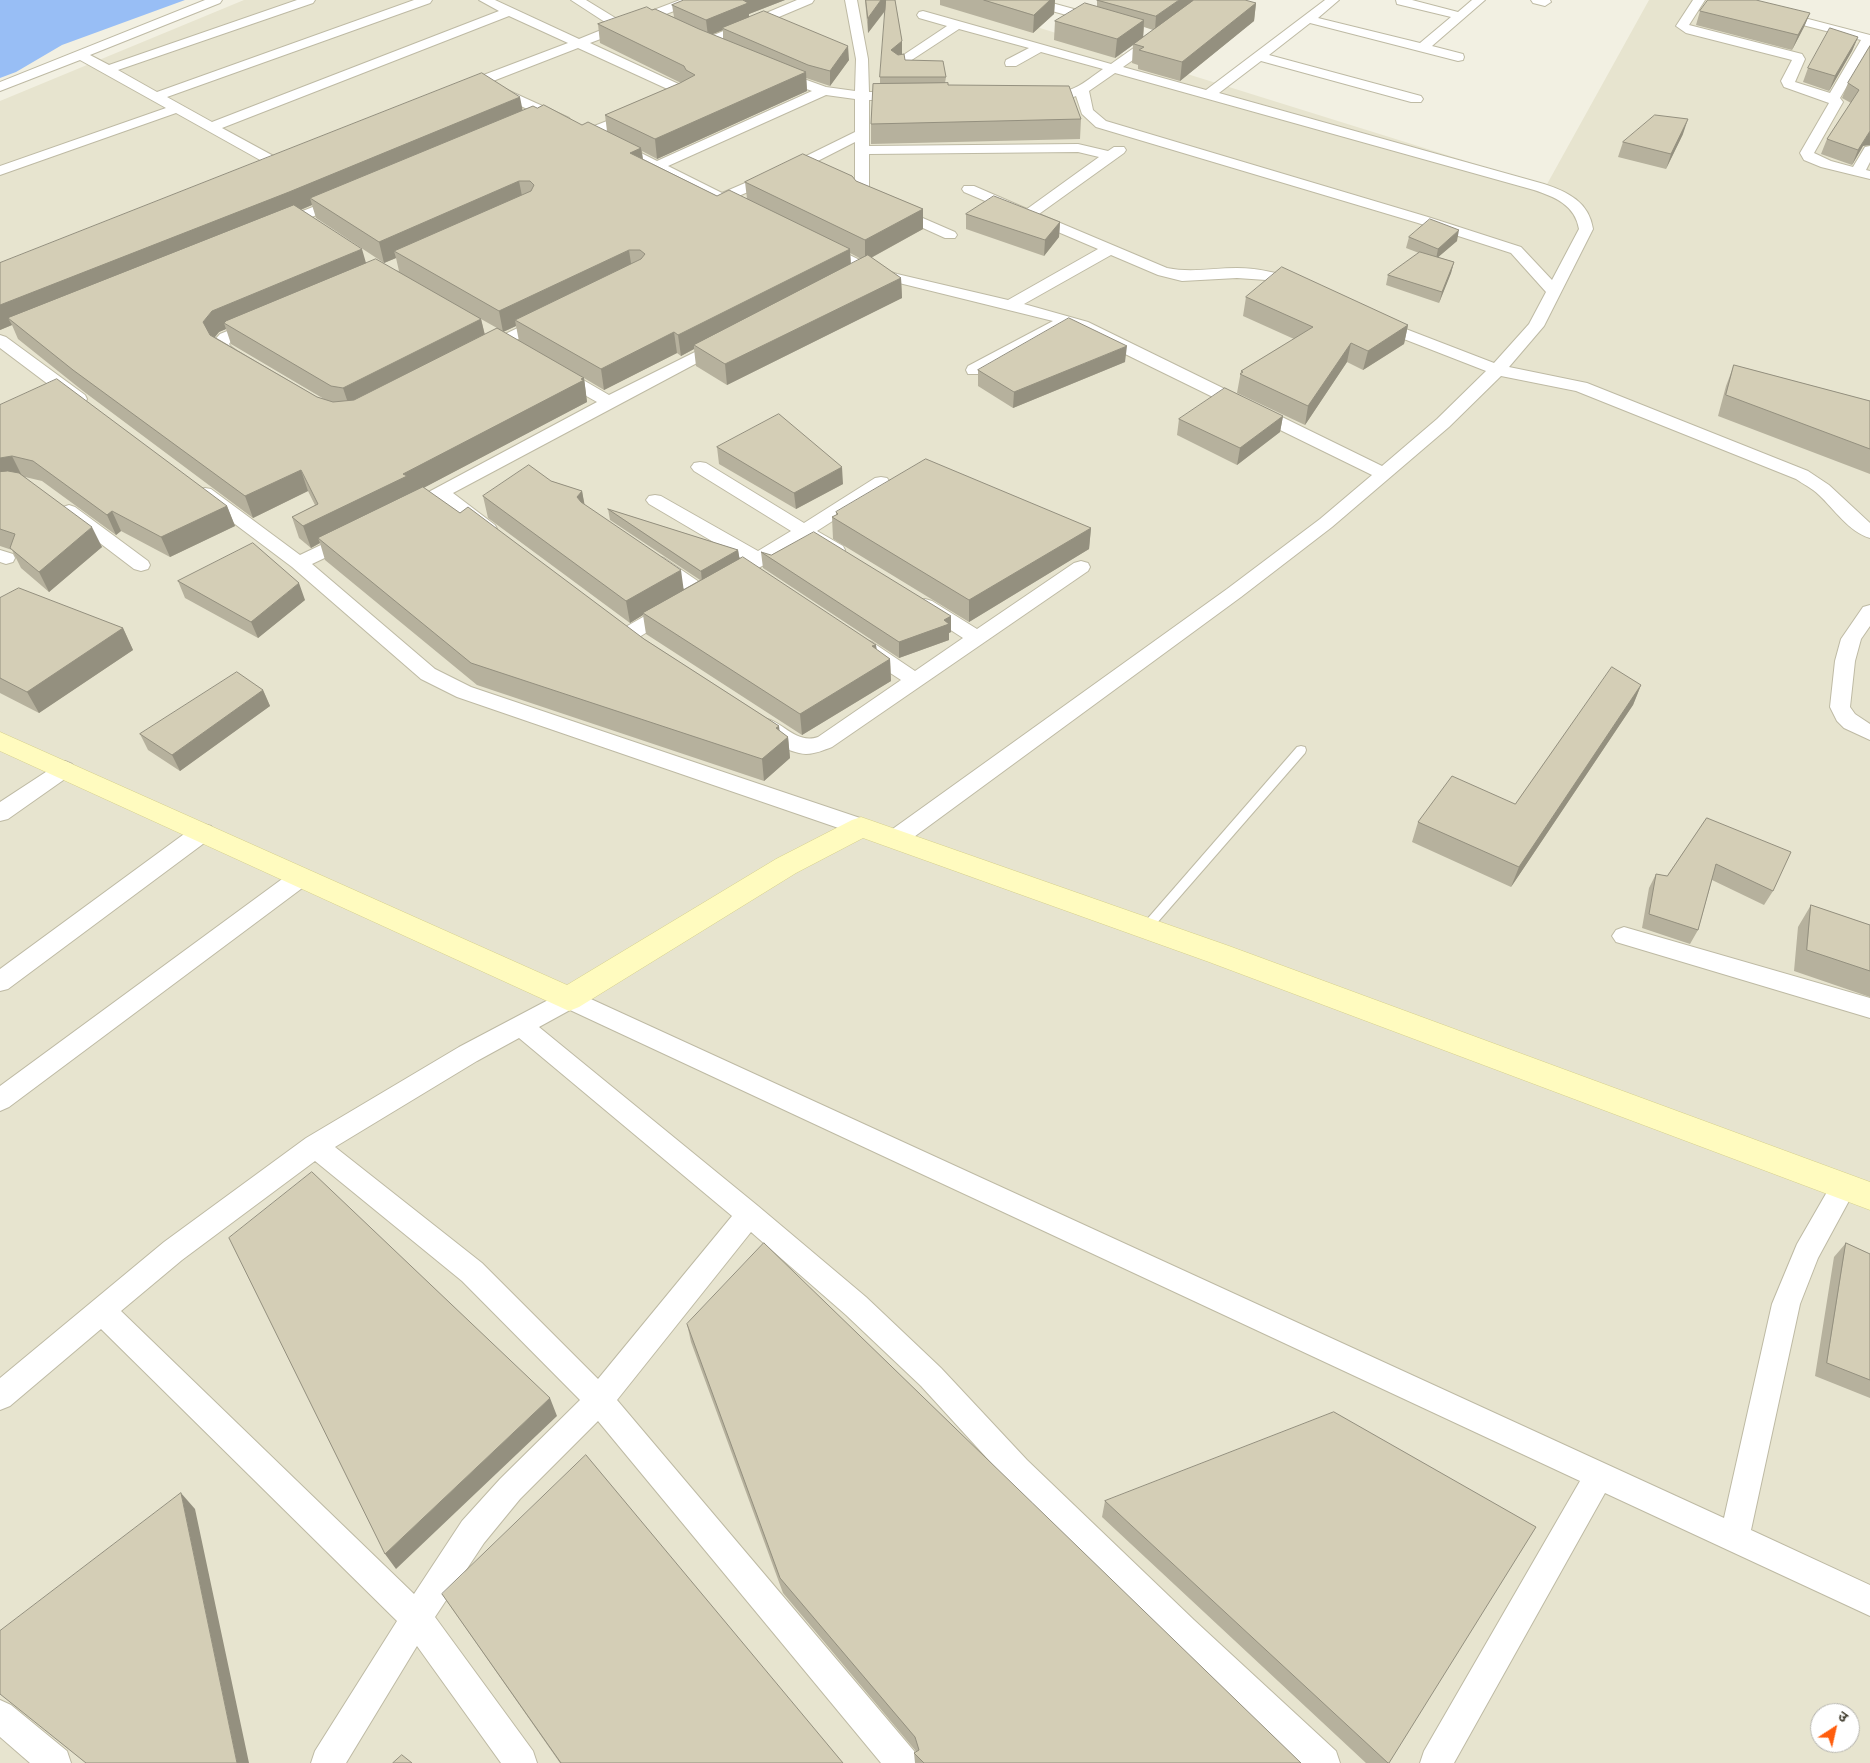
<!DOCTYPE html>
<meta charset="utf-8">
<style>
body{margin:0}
#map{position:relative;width:1870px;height:1763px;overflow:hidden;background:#f2f0e2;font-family:"IBM Plex Sans","Noto Sans Devanagari",sans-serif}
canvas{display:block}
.north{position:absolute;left:1810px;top:1703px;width:50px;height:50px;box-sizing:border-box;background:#fff;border:1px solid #b4b3ad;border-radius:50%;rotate:35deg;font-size:14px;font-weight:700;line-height:20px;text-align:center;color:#444032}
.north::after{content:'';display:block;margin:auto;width:18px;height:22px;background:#ff5d0c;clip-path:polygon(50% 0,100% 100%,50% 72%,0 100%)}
</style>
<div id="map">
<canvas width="1870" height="1763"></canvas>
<div class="north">उ</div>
</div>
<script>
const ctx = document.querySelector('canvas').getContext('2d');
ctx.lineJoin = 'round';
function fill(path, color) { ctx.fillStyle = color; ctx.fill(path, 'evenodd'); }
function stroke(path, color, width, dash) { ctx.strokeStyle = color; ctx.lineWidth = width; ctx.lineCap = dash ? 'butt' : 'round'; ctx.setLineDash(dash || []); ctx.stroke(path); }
fill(new Path2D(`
 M244,0H986L1040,28L1546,186L1649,0H1744L1870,42V1763H0V101ZM1820,1713H1850V1743H1820Z`), '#e7e4cf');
fill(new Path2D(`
 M0,0H185L62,45L16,72L0,78Z`), '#98bef5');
const service = new Path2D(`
 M1301,746L1305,747L1306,750L1305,753L1150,931H1142L1140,928L1142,925L1297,747Z`);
const minor = new Path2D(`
 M205,0H222L220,3L90,55L109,65L297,0H315L313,3L118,70L157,92L414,0H432L430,3L167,97L212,122L499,11L479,0H495L579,39L611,26L571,0H586L622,22L680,0H697L695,3L590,43L685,87L688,94C682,101 669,107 660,105L658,102L674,92L578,48L475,88H465L463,85L465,82L568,43L509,16L222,128L279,159L281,162L279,165H269L176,113L0,175V166L166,108L80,60L0,91V82Z
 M797,0H814L812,3L710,46L706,47L700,43L702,40Z
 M845,0H857L868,59L869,92H904L911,96L904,100H869V146L1078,144L1108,151L1114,147H1124L1126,150L1124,153L1039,214L1167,268C1191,273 1213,268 1237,268C1260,268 1282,274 1304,281L1307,284L1304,287L1299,289L1266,280L1237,278L1182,281L1158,275L1111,255L1024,304L1088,322L1382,466L1437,419L1486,371L1373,327L1371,324L1373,321H1385L1494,363L1529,324L1546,292L1511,253L1418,223L1096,127L1082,114L1076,96C1065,100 1043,105 1034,96C1040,89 1052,93 1061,92C1077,90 1090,78 1103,69L1041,52L1016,66H1006L1005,63L1006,60L1029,48L959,29L904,65L899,66L893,62L947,26L919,18L917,15L919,12L923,11L1111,64L1152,35H1160L1162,38L1160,41L1123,67L1206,90L1325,0H1339L1318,18L1420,43L1451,17L1397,4L1396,0H1412L1458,12L1472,0H1485L1432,46L1463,54L1464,57L1463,60L1458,61L1310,23L1269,55L1421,96L1423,99L1421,102H1411L1261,61L1219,93L1544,184C1568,192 1589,202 1593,229L1544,326L1509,367L1587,383L1808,471L1829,485L1870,523V538C1849,532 1834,509 1819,495C1812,488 1803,484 1796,479L1576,391L1501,376L1449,427L1332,527L1241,597L903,845L895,847L887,845L884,839L887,833L1227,589L1320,519L1372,475L1068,326L980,374H968L966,370L968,366L1053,321L887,280L862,272L819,251L816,248L819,245H829L872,266L897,274L1008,300L1098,249L964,192L962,189L964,186H974L1027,209L1099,157L1078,152L869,154V196L867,199H857L855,196V142L806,167L734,198L749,206L751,209L749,212L744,213L611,149L609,146L616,142L621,143L657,161L812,91L774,77L772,74L779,70L826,87L855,91L856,59ZM1115,73L1534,190C1555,197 1575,205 1579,229L1552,280L1521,247L1428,217L1106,121L1093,110L1089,91ZM826,95L855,99V132L796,161L722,193L668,166Z
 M1021,0H1041L1103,17L1105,20L1099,24L1023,3Z
 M1531,0H1550L1551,2L1545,6L1533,3Z
 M1693,0H1705L1689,25L1802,54L1805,59L1795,82L1830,93L1861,40L1717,3L1715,0H1735L1870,35V47L1840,98L1843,102L1814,153L1831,161L1853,167L1865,147L1870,146V162L1866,170L1870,171V179L1821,167L1804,160L1800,153L1829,103L1784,87L1781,81L1792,60L1686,33L1676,26Z
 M494,84L569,118L571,121L569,124H559L489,91L487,88L489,85Z
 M635,110L640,111L642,114L640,117L594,136H584L582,133L584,130Z
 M343,195L348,196L350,199L348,202L285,228H275L273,225L275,222Z
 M895,206L955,232L957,235L955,238H945L890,213L888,210L890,207Z
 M545,315L551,317L553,320L551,323L490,353H478L476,350L478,347Z
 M257,319L263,321L265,324L263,327L232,340L229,344C234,352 245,353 250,361L248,364C233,368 219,355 212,343L220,334Z
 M0,335L6,337L85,395L87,399L85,403H73L0,348Z
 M721,339L727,341L729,344L727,347L453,493L495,525L497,529L495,533L488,535L481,533L440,501L429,504L423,503L420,499L423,495L597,402L554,378L552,374L554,370H566L609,395Z
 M700,462L706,463L804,523L875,478L881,477L887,478L890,482L887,486L817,531L843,546L845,550L843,554C829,558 816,546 804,539L766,564L727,584L720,582L718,578L720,574L744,560L649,504L646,500L649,496L655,495L661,496L758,551L791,531L694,471L691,467L694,463Z
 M205,488L211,489L300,555L342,535L349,533L356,535L358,539L356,543L312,564L435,669L471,687L869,821L872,827L869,833L861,835L853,833L457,697L421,679L292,567L199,497L196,493L199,489Z
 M69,505L75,507L148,561L150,565L148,569L141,571L134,569L63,515L60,511L63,507Z
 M0,550L13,554L15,558L13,562L6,564L0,562Z
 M657,556L664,558L708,588L711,592L708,596L701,598L694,596L650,566L648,562L650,558Z
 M1081,561L1088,563L1090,567L1088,571L832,747C824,750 815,754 806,754C789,753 760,738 752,724L755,719C778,712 792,746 818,737L901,680L858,652L855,647L858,642L865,640L872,642L915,671L963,638L918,609L915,605L918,601L925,599L932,601L977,629L1074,563Z
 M671,603L678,605L681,609L678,613L636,639L629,640L622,639L619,634L622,629L664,605Z
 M1870,605V626L1861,639L1855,661L1850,707L1855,714L1870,724V740L1844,728L1837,721L1830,707L1835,661L1841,639L1863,607Z
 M65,761L72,764L76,769L72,774L8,819L0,821V802L58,764Z
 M203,824L211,826L214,832L211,838L8,989L0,991V969L195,826Z
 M301,869L309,871L312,877L309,883L9,1107L0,1111V1086L293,871Z
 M1624,927L1870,998V1018L1616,942L1612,936L1616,930Z
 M569,989L1724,1518L1772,1304L1797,1244L1835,1178L1844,1175L1853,1178L1857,1186L1818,1258L1800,1304L1751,1530L1870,1585V1616L1605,1493L1454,1763H1420L1424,1751L1580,1481L570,1010L539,1027L758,1206L866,1297L941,1368L1027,1460L1194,1620L1336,1751L1340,1763H1300L1172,1642L1007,1480L921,1386L846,1315L751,1232L617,1400L914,1751L918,1763H881L598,1421L520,1499L484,1543L435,1617L533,1751L537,1763H501L417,1646L346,1763H311L315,1751L397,1621L101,1329L10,1406L0,1410V1378L164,1242L306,1138L459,1047ZM519,1038L732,1216L598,1379L482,1263L335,1147L477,1061ZM315,1161L462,1281L580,1400L500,1479L462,1521L414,1594L121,1311L182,1260Z
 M0,1700L11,1705L67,1751L71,1763H30L0,1737Z`);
const secondary = new Path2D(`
 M0,732L567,985L776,859L852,820L861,817L1229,946L1870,1182V1210L1209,962L863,838L796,873L579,1007L569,1011L0,751Z`);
stroke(service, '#bebaa4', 2);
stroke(minor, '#bebaa4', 2);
stroke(secondary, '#d6d08d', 1);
fill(service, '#fff');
fill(minor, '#fff');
fill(secondary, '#fffbbf');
fill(new Path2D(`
 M684,0H785L749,14V17L849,60L830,86L806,78L807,91L657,159L642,151L643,159L717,196L747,199L745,182L856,181L923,209V229L871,258L901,278L902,298L727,385L696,366L694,349L681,356L677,353L604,390L584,378L587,402L423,488L644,639L779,726V731L788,737L790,758L764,781L477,685L325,560L320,543L311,548L299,538L292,517L315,505L308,491L253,518L83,391L18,339L12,325L0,330V263L523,110L537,108L582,125L607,131L605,115L681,83L600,43L598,24L652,10L674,17L672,5ZM723,30V39L712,34ZM312,205L316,218L384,263L396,258L399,271L366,263L301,210ZM850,253L861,259L851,264ZM481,319L497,328L485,335ZM516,326L519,341L503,332ZM226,329L231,344L324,399L317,397L215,337L219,332Z
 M865,0H895L902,41V54H901L905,60L946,77L945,83L948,85L1081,119L1080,139L871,144V124L880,84V77L886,10L868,33Z
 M940,0H1055L1054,14L1033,33L940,5Z
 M1097,0L1256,3L1254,21L1180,81L1138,69V65L1132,63L1133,45L1115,58L1054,40L1055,21L1097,7ZM1144,27L1153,30L1143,37Z
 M1700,11L1810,13L1804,27L1792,50L1696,25Z
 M1858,37L1852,51L1829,91L1803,82L1808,68Z
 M1870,46L1863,146L1852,165L1821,154L1827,139L1851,103L1842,98L1848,83Z
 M1683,134L1666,169L1618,157L1623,142Z
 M966,214L1060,222L1059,237L1044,256L966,229Z
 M1409,237L1457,241L1438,257L1454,262L1451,273L1439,303L1386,285L1388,275L1419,253L1406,248Z
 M1246,297L1408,325L1404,344L1363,370L1347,362L1305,425L1237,393L1241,371L1294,339L1243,316Z
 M1125,362L1013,408L978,386V370Z
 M1734,365L1870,401V474L1718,416L1726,386Z
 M0,405L227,506L235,526L170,557L121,531L116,535L42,481L25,477L102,547L49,592L21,568L12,550L0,546Z
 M1283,416L1280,432L1237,465L1177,435L1179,419Z
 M717,447L843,484L796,509L719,464Z
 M551,481L582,491L584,504L684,589L700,580L610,520L608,509L738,550L739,558L876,645L877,650L890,659L891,681L802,735L646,634L643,615L630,623L488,518L483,496Z
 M836,512L1091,528L1089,549L969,622L833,539L832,517L836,515Z
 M761,552L951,632L949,633V640L899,658L763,568Z
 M178,581L305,600L258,638L185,598Z
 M0,598L123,628L133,650L39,713L0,693Z
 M1641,685L1633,705L1511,887L1412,842L1418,822L1515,804Z
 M263,690L270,706L180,771L148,750L140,734Z
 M1707,818L1773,891L1764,905L1712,880L1698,930L1690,944L1642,928L1649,888L1656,874L1667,876Z
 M1811,905L1870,925V997L1794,971L1798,927Z
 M1846,1243L1870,1254V1398L1815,1376L1834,1257Z
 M687,1324L1301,1763H915L914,1753L916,1752L915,1750L783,1593L691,1342Z
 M1105,1501L1389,1763H1366L1102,1517Z
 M442,1594L843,1763H560Z`), '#b6b19d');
fill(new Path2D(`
 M743,0H785L749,14V18L722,28L723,30L708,36L706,20Z
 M881,0H893L868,33V18Z
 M1050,0H1055L1054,14L1033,33L1034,15Z
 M1179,0H1197L1155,30L1156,16Z
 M1256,3L1254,21L1180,81L1182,62Z
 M1810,13L1804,27L1792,50L1798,35Z
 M1144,20L1143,39L1134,44L1133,45L1115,58L1117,39Z
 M1858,37L1852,51L1829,91L1835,76Z
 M902,41V54L891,63V50Z
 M848,46L849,60L830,86V71Z
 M806,72L807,91L657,159L655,139Z
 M520,97L524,117L310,198L312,205L295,212L8,318L12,325L0,330V305Z
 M1688,119L1683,134L1666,169L1671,154Z
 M1870,131V145L1863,146L1852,165L1858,150Z
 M641,148L644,167L630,153Z
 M519,181L523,201L394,251L396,258L384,263L379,242Z
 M923,209V229L865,261V240Z
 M1060,222L1059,237L1044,256L1045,240Z
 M1459,230L1457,241L1436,259L1438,249Z
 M362,249L368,270L224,323L226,329L219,332L210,343L203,322L212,311Z
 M850,249L851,269L694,345V349L681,356L678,335Z
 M629,250L632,270L515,320L516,326L503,332L499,311Z
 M1454,262L1451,273L1439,303L1442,292Z
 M901,278L902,298L727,385L725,364Z
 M481,319L486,340L350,409L343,388Z
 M1408,325L1404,344L1363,370L1368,351Z
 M674,332L677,353L604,390L601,369Z
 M1351,343L1347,362L1305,425L1308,406Z
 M1127,346L1125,362L1013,408L1014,392Z
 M584,378L587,402L412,494L318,538L320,543L311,548L303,526Z
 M1283,416L1280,432L1237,465L1240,448Z
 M12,456L22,476L0,480V458Z
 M842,467L843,484L796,509L794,493Z
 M301,470L308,491L253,518L245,496Z
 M582,491L586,512L577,497Z
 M227,506L235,526L170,557L161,537Z
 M112,511L121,531L116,535L107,515Z
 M92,527L102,547L49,592L39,572Z
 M1091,528L1089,549L969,622V600Z
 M738,550L740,561L702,582L701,571Z
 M681,570L684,592L643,613V615L630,623L626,601Z
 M299,583L305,600L258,638L251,622Z
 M951,616V632L949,633V640L899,658V642Z
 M123,628L133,650L39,713L27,692Z
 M876,645L877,666L872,646Z
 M890,659L891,681L802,735L800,714Z
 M1641,685L1633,705L1511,887L1519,867Z
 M263,690L270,706L180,771L172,755Z
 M779,726L781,743L788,737L790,758L764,781L762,759L776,728Z
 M550,1398L557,1416L396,1569L385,1554Z
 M181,1493L195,1509L249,1763H237Z`), '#94907f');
const building = new Path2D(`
 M684,0H744H743L748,3L706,20L672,5Z
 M866,0H881L868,18Z
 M886,0H895L902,41L891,50L898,55L904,54L905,60L943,61L946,77H880Z
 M984,0H1050L1034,15Z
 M1097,0H1179L1156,16Z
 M1194,0H1245L1256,3L1182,62L1139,50L1144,47L1134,44Z
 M1708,0H1756L1810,13L1798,35L1700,11Z
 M1085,3L1144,20L1117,39L1055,21Z
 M647,7L652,10L655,9L699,29L806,72L655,139L605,115L680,83L695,75L686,70L684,66L598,24Z
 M764,11L848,46L830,71L808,65L722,28Z
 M1830,28L1858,37L1835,76L1808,68Z
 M1870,46V131L1858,150L1827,139L1859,90L1848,83Z
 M482,73L520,97L289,192L0,305V263Z
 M948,83V85L1069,86L1081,119L871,124L873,84Z
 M544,105L582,125L588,122L641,148L630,153L717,196L729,190L850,249L678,335L674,332L601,369L515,320L641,259L645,254L640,250H629L499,311L394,251L531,191L534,185L530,181H519L379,242L310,198L533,106L537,108Z
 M1655,115L1688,119L1671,154L1623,142Z
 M803,154L852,176L856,181L923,209L865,240L745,182Z
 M994,196L1060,222L1045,240L966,214Z
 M294,205L362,249L212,311L203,322L210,335L317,397L333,402L354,400L497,328L584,378L581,379L584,380L403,474L407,476L303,526L292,517L318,504L301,470L245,496L73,370L8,318Z
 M1430,219L1459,230L1438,249L1409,237Z
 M1420,252L1454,262L1442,292L1388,275Z
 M868,255L901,278L725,364L694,345Z
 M376,259L481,319L343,388L331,386L224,323L226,321Z
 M1282,267L1408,325L1368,351L1351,343L1308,406L1240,374L1243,372L1241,371L1313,327L1246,297Z
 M1069,318L1127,346L1014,392L978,370Z
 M1734,365L1870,401V449L1726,395Z
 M57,379L227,506L161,537L112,511L107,515L33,461L12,456L0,458V405Z
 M1225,388L1283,416L1240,448L1179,419Z
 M779,414L842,467L794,493L717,447Z
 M926,459L1091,528L969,600L832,517L838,514L836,512Z
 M529,465L551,481L582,491L577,497L581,502L681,570L626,601L483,496Z
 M8,471L19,473L92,527L39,572L10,548L15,534L0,529V472Z
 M423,487L460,513L468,507L644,639L779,726L776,728L788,737L762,759L471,663L318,538Z
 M608,509L738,550L701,571Z
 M814,532L951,616L944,620L949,624L899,642L761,552L771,555Z
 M253,543L299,583L251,622L178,581Z
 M743,557L876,645L872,646L890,659L800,714L643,613Z
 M19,588L123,628L27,692L0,678V598Z
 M1612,667L1641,685L1519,867L1418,822L1452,776L1515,804Z
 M237,672L263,690L172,755L140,734Z
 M1707,818L1791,852L1773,891L1716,864L1698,930L1649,914L1656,874L1667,876Z
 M1811,905L1870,925V971L1807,950Z
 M312,1172L550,1398L385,1554L229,1238Z
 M764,1243L1301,1763H924L914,1753L919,1750L915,1737L780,1578L687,1324Z
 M1846,1243L1870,1254V1380L1827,1363Z
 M1334,1412L1536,1527L1389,1763H1388L1105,1501Z
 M586,1455L843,1763H561L442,1594Z
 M181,1493L237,1763H86L0,1694V1631Z
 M402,1755L412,1763H393Z`);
fill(building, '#d4ceb6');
stroke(building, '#94907f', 1);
</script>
